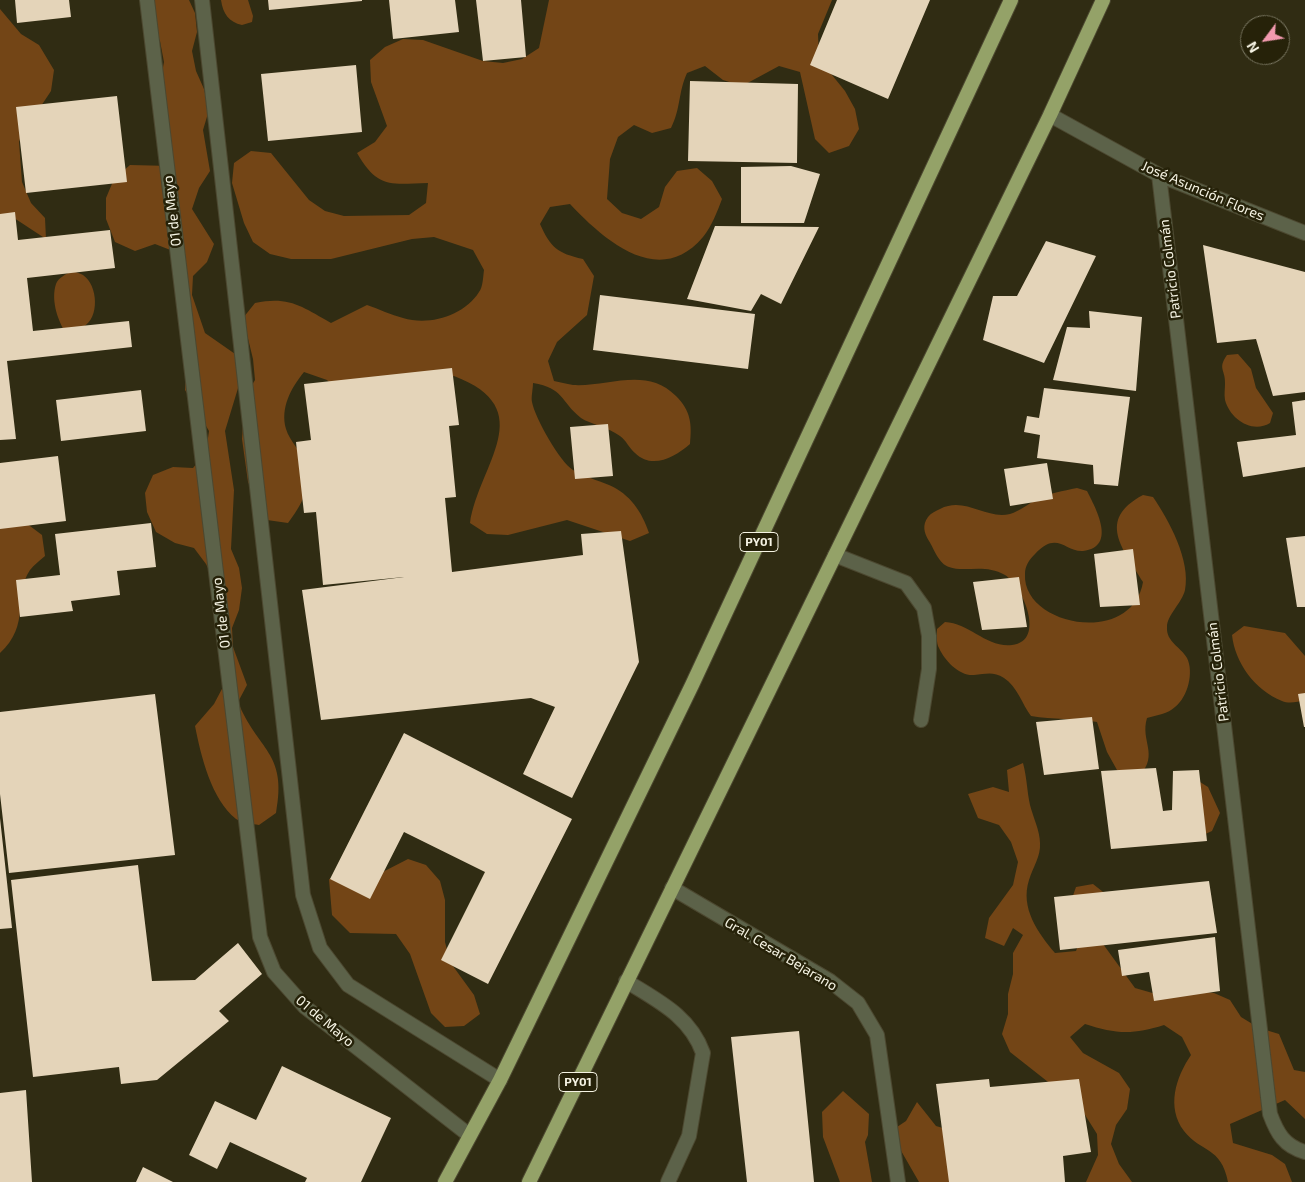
<!DOCTYPE html>
<meta charset="utf-8">
<style>
body{margin:0}
#map{position:relative;width:1305px;height:1182px;overflow:hidden;background:#302c13;font-family:"Exo 2",sans-serif}
canvas{display:block}
.north{position:absolute;left:1240px;top:15px;width:50px;height:50px;box-sizing:border-box;background:#262209;border:1px solid #797661;border-radius:50%;rotate:239deg;font-size:14px;font-weight:700;line-height:20px;text-align:center;color:#f6f4e4}
.north::after{content:'';display:block;margin:auto;width:18px;height:22px;background:#f29aaf;clip-path:polygon(50% 0,100% 100%,50% 72%,0 100%)}
</style>
<div id="map">
<canvas width="1305" height="1182"></canvas>
<div class="north">N</div>
</div>
<script>
const ctx = document.querySelector('canvas').getContext('2d');
ctx.lineJoin = 'round';
function fill(path, color) { ctx.fillStyle = color; ctx.fill(path, 'evenodd'); }
function stroke(path, color, width, dash) { ctx.strokeStyle = color; ctx.lineWidth = width; ctx.lineCap = dash ? 'butt' : 'round'; ctx.setLineDash(dash || []); ctx.stroke(path); }
function write(font, color, halo, rows, align = 'center') {
  ctx.font = font + ' "Exo 2",sans-serif'; ctx.lineWidth = 5; ctx.setLineDash([]); ctx.textBaseline = 'middle'; ctx.strokeStyle = halo; ctx.fillStyle = color; for (const [text, x, y, turn = 0] of rows) {
    ctx.save(); ctx.translate(x, y); ctx.rotate((+turn || 0) * Math.PI / 180); ctx.textAlign = isNaN(turn) ? turn : align; if (halo) ctx.strokeText(text, 0, 0); ctx.fillText(text, 0, 0); ctx.restore();
  }
}
fill(new Path2D(`
 M149,0H189L195,13L197,32L192,51L196,71L204,89L209,110L203,130L210,171L199,188L192,209L214,244L207,262L193,276L192,295L205,333L238,356L242,375L225,431L234,490L231,549L239,568L242,588L239,610L232,628L233,647L247,685L238,702C257,750 288,752 276,813L259,825C252,824 242,823 236,819C211,799 201,756 195,726L214,704L224,685L225,665L218,645L216,625L215,583L206,564L194,548L175,543L156,532L147,512L145,493L153,475L173,467L193,468L206,452L209,431L185,390L186,370L193,352L192,312L184,271L173,251L155,244L135,251L115,242L106,219V198L114,179L130,165L171,166L160,83L164,62L160,41L148,22Z
 M221,0H248L253,16L252,22L242,25C229,22 223,14 221,0Z
 M549,0H832L818,34L819,59L845,91L855,109L859,129L849,146L829,153L815,139L800,72L779,66L742,86L723,80L705,66L687,73C678,93 681,108 671,128L652,133L634,125L618,137L610,159L607,199L622,213L641,219L659,207L665,187L677,171L697,168L712,181L722,199C717,212 712,226 703,237C659,289 604,240 570,204L550,207L540,224C551,248 557,253 583,259L594,276L587,315L557,342L548,361L554,381C560,382 566,384 573,385C609,387 646,366 676,396C691,411 692,424 690,444C675,457 652,470 635,453C629,448 626,440 620,436C608,427 590,424 581,418C560,401 564,388 533,383C533,389 531,397 532,402C535,418 560,462 573,470C585,477 597,480 609,485C630,494 642,512 649,533L630,541L567,520L508,535L487,534L470,523C479,464 541,409 454,376L436,384L342,396L327,380L304,372C291,388 280,408 286,429C290,442 301,451 306,463C314,485 300,507 288,523L267,520L248,482L242,439L245,397L255,380L253,359L243,318L255,303C290,296 302,307 331,323L367,305C379,309 391,315 403,318C429,326 464,316 479,292C483,287 483,277 484,270L473,250L434,237L412,239L331,259H291L270,254L253,242L244,223L232,183L234,163L251,151L271,153L309,200L325,211L344,216L409,215L426,203L428,183C390,184 378,189 357,153L375,142L387,126L371,82L370,60L385,47L403,39L423,40L483,61L503,63L522,59L539,48Z
 M0,9L21,34L39,45L54,70L51,91L39,109L25,122L19,142L22,182L31,203L45,218L46,239L11,216L0,214Z
 M72,271C75,272 80,273 83,275C98,285 100,318 83,327C79,330 70,330 64,330C57,318 51,299 56,284C58,278 66,274 72,271Z
 M1238,354L1251,369L1256,388L1273,413L1270,423C1252,434 1230,419 1225,400C1224,394 1225,389 1225,384C1226,370 1217,369 1227,355Z
 M1077,488L1087,491C1095,507 1118,547 1083,551C1065,552 1057,530 1035,554C1029,560 1025,566 1025,574C1022,626 1132,647 1143,582C1123,549 1096,520 1143,495L1153,497C1169,520 1191,561 1185,590C1182,603 1167,615 1167,627C1166,642 1181,647 1187,658C1194,672 1188,697 1175,707C1168,714 1157,715 1147,718C1140,741 1159,754 1140,775L1117,770L1107,752L1097,722C1075,718 1053,720 1031,716C1022,704 1017,686 1004,678C993,671 986,674 974,675C959,676 945,661 939,648C936,643 937,635 937,629L945,622C969,623 987,648 1012,645C1047,641 1022,585 1005,575C984,563 965,573 949,567C939,564 934,549 929,541C924,533 922,525 928,517C931,513 936,511 940,509C965,496 986,520 1010,514C1020,511 1028,504 1037,499C1049,493 1063,491 1077,488Z
 M0,514L26,523L42,535L45,556C40,560 34,565 30,570C13,595 31,625 0,653Z
 M1244,626L1285,633L1305,656V700C1297,702 1289,704 1282,701C1255,690 1235,663 1232,635Z
 M1023,763C1027,778 1027,791 1030,805C1033,817 1040,831 1040,843C1041,856 1033,867 1029,880C1020,908 1038,933 1055,953L1076,951L1082,935L1069,907L1076,887L1093,884L1112,899L1103,944L1135,988L1156,994L1194,991L1214,993L1230,1000L1241,1017L1259,1028L1279,1034L1294,1070L1305,1072V1119L1285,1100L1230,1124L1233,1143L1272,1155L1285,1164L1292,1182H1228C1221,1146 1201,1153 1184,1131C1166,1107 1176,1077 1191,1055L1182,1037L1164,1025C1133,1035 1115,1034 1085,1024L1070,1037L1083,1053L1119,1073L1130,1089L1127,1109L1116,1125L1111,1144L1119,1164L1132,1182H1086L1098,1155L1097,1134L1075,1099L1057,1089L1010,1052L1002,1034L1008,1014V994L1013,974V953L1023,935L1013,928L1004,946L985,938L989,918L1013,885L1018,862L1011,842L999,825L978,818L968,794L993,787L1009,792L1007,770Z
 M1200,782L1208,787L1220,813L1212,831L1203,835Z
 M408,859L426,865L440,881L445,900V942L450,962L474,995L480,1014L464,1026L445,1027L431,1013L410,954L396,934L350,933L332,915L329,879L352,876L371,878Z
 M843,1091L869,1114L868,1135L865,1142L872,1182H840L823,1137L822,1112Z
 M917,1102L936,1126L956,1132L971,1182H919L900,1149L897,1127L906,1121Z`), '#734516');
fill(new Path2D(`
 M15,0H69L71,17L17,23Z
 M268,0H362V1L269,10Z
 M389,0H455L459,32L393,39Z
 M476,0H521L526,57L483,61Z
 M837,0H930L888,99L810,65Z
 M356,65L362,132L268,141L261,74Z
 M690,81L798,84L797,163L688,161Z
 M117,96L127,182L26,193L16,107Z
 M791,166L820,174L804,223H741V167Z
 M15,212L18,240L110,230L115,268L27,278L33,331L129,321L132,347L7,361L16,439L0,440V214Z
 M715,226L819,227L781,304L761,294L751,311L687,299Z
 M1046,241L1096,256L1044,363L983,340L993,296H1017Z
 M1203,245L1305,272V392L1273,396L1256,339L1217,343Z
 M600,295L755,314L748,369L593,350Z
 M1089,311L1142,317L1136,391L1053,380L1067,327L1090,328Z
 M452,368L459,425L449,426L456,497L445,498L452,572L583,555L581,534L621,531L639,662L572,798L523,774L555,707L531,698L321,720L302,590L404,577L323,585L316,512L304,513L296,442L311,440L304,384Z
 M1044,388L1130,397L1118,486L1094,484L1093,465L1037,458L1040,435L1024,432L1027,416L1039,418Z
 M141,390L146,431L61,441L56,400Z
 M1305,400V467L1243,477L1237,442L1296,435L1292,402Z
 M608,424L613,476L575,479L570,427Z
 M58,456L66,521L0,529V463Z
 M1047,463L1053,499L1010,506L1004,469Z
 M151,523L156,567L117,571L120,595L71,601L73,611L20,617L16,580L60,575L55,534Z
 M1305,536V607H1297L1286,538Z
 M1133,549L1140,605L1100,607L1094,554Z
 M1019,577L1027,627L982,630L973,582Z
 M1305,693V727H1304L1298,694Z
 M155,694L175,855L9,873L0,794V712Z
 M1092,717L1099,769L1044,775L1036,722Z
 M404,733L572,819L488,984L441,960L485,872L404,832L370,899L330,879Z
 M1156,768L1163,811L1172,810L1173,771L1199,770L1207,841L1111,849L1101,771Z
 M0,818L12,928L0,929Z
 M138,865L152,981L195,980L238,943L262,974L219,1011L229,1021L157,1080L121,1084L119,1067L33,1077L11,880Z
 M1209,881L1217,933L1060,950L1054,897Z
 M1215,937L1220,991L1154,1001L1149,972L1122,976L1118,950Z
 M799,1031L814,1182H747L731,1037Z
 M282,1066L391,1118L361,1182H305L307,1178L230,1142L217,1169L189,1155L215,1101L256,1120Z
 M989,1079L990,1087L1079,1079L1091,1152L1063,1156L1065,1182H949L936,1084Z
 M26,1090L32,1182H0V1093Z
 M143,1167L173,1182H136Z`), '#e4d4b9');
const service = new Path2D(`
 M835,555L906,583L924,608L929,636V669L921,720
 M626,981C658,1001 690,1016 703,1053L689,1136L668,1182`);
const minor = new Path2D(`
 M1050,115L1159,175L1305,233
 M1159,175L1270,1114C1277,1133 1284,1146 1305,1152
 M672,888L830,981L858,1003L877,1035L898,1182`);
const tertiary = new Path2D(`
 M147,0L260,937L274,972L305,1007L469,1135
 M202,0L303,895L320,948L348,985L500,1080`);
const trunk = new Path2D(`
 M445,1182L500,1080L692,685L1011,0
 M529,1182L1050,115L1103,0`);
stroke(service, '#4c4830', 16);
stroke(minor, '#4c4830', 16);
stroke(tertiary, '#4c4830', 16);
stroke(trunk, '#4c4830', 16);
stroke(service, '#5c6249', 14);
stroke(minor, '#5c6249', 14);
stroke(tertiary, '#5c6249', 14);
stroke(trunk, '#94a268', 14);
for (const [x, y, w] of [
 [759,542,38],
 [578,1082,38]
]) { const box = new Path2D(); box.roundRect(x - w / 2, y - 9.5, w, 19, 4); ctx.fillStyle = '#262209'; ctx.fill(box); stroke(box, '#f6f4e4', 1); }
write('bold 12px', '#f6f4e4', null, [
 ["PY01",759,542],
 ["PY01",578,1082]
]);
write('14px', '#f6f4e4', '#262209', [
 ["José Asunción Flores",1203,191,23],
 ["01 de Mayo",172,211,-97],
 ["Patricio Colmán",1170,269,-97],
 ["01 de Mayo",221,613,-97],
 ["Patricio Colmán",1218,672,-97],
 ["Gral. Cesar Bejarano",781,954,31],
 ["01 de Mayo",325,1021,40]
]);
</script>
